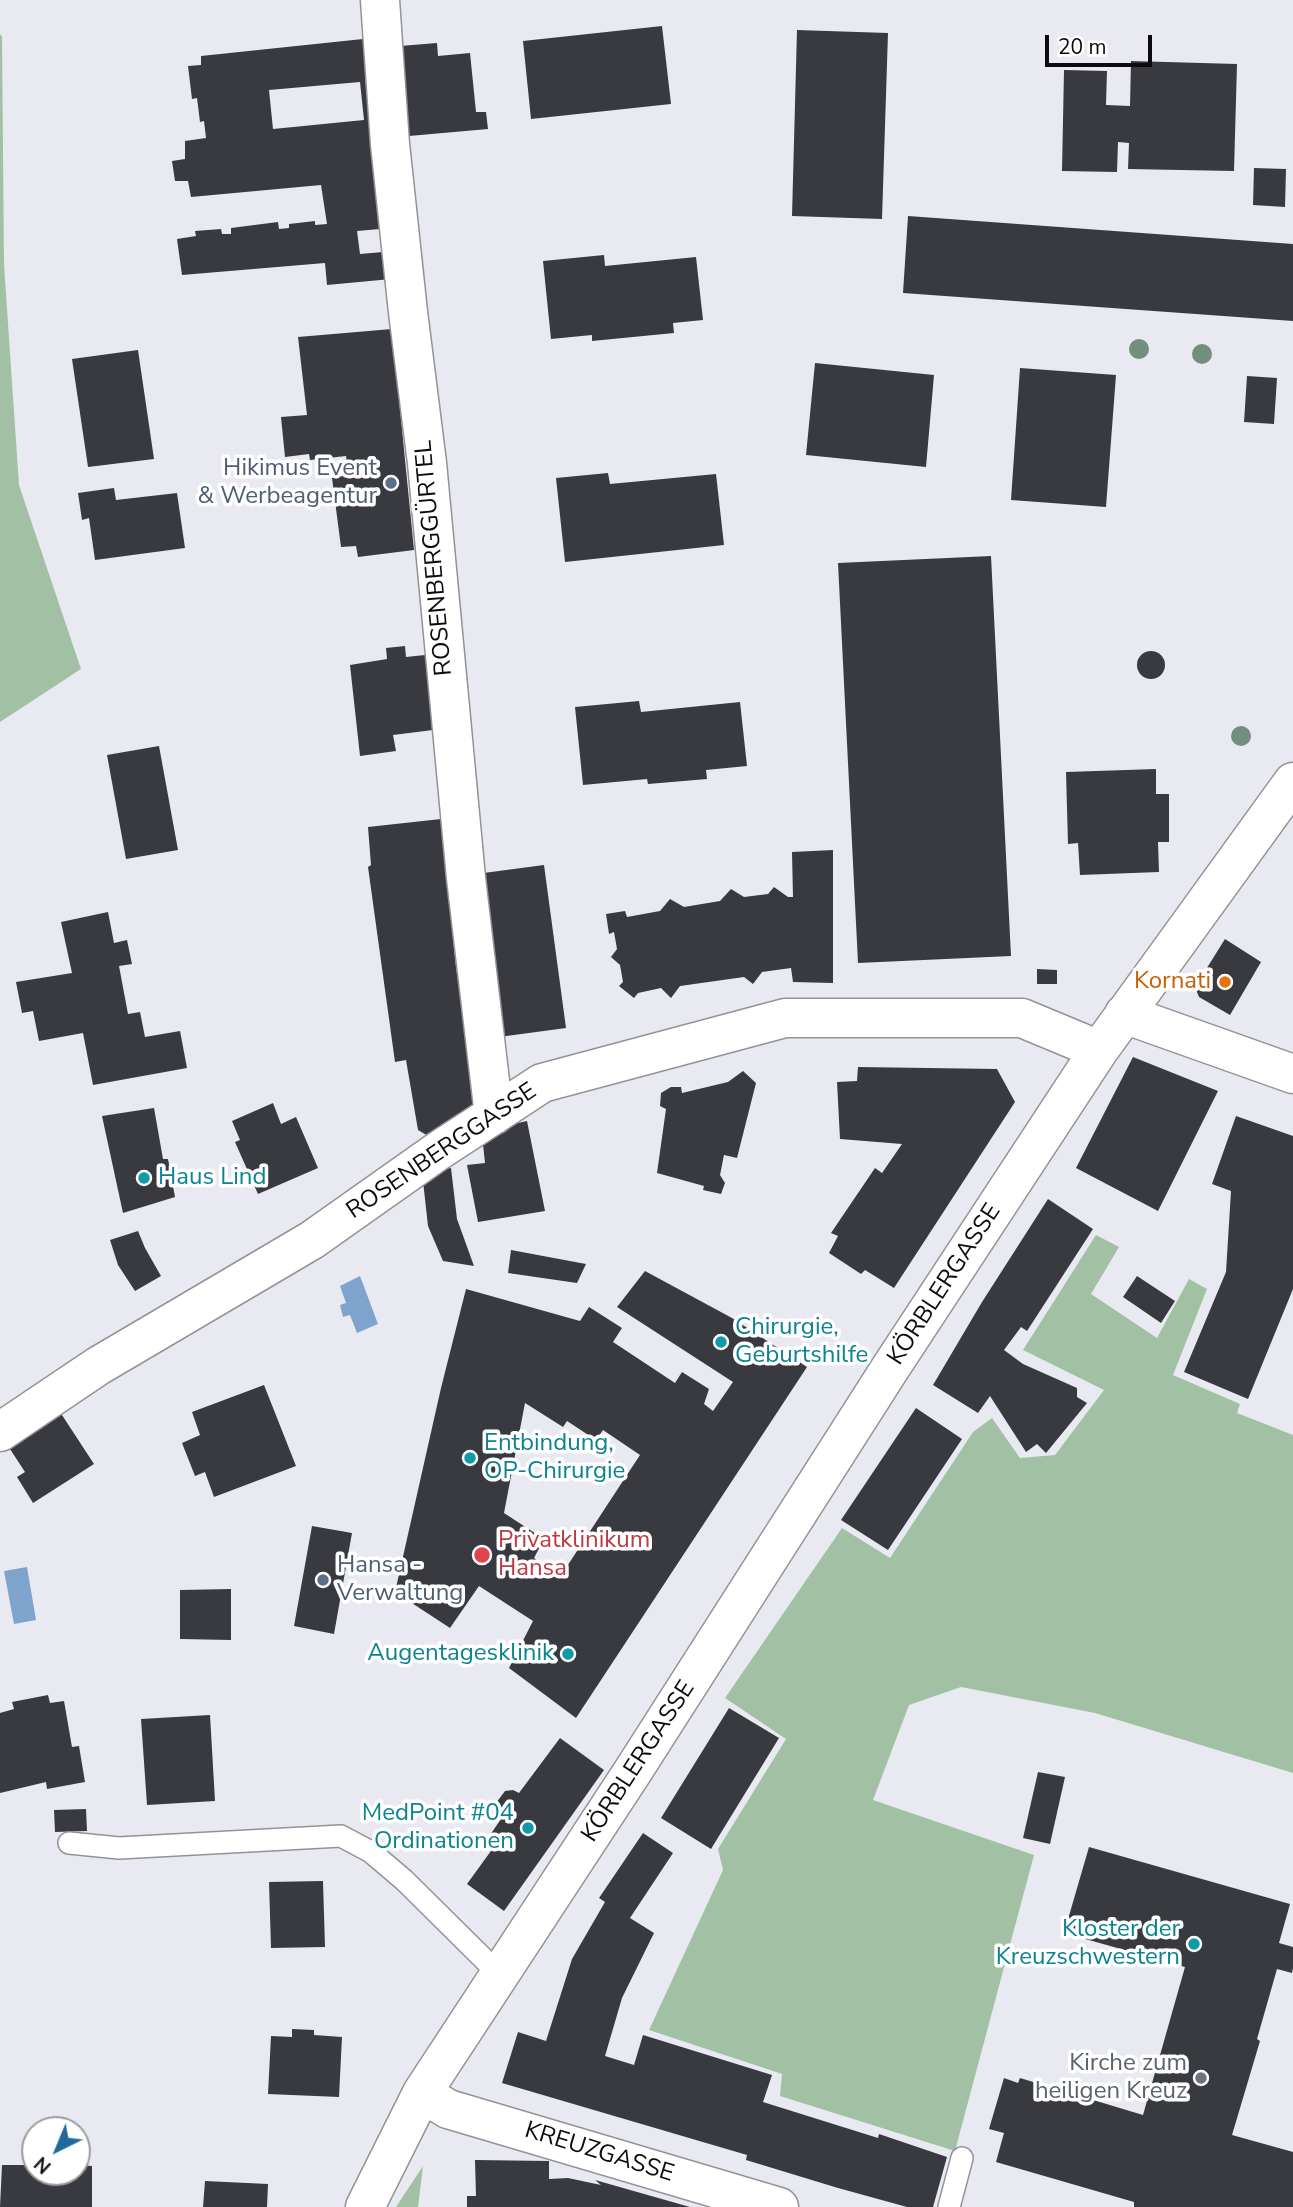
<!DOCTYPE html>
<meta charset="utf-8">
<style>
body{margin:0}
#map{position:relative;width:1293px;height:2207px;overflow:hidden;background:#e9eaf1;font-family:"Nunito Sans",sans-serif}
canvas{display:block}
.north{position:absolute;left:21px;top:2116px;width:70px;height:70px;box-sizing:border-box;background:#fff;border:2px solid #9d9d9e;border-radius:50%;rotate:223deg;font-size:19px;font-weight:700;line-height:28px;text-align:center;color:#0b0b0d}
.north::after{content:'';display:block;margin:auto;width:24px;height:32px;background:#20699d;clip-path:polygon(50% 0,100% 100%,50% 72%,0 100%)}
.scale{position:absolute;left:1045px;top:35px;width:107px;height:32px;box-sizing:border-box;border:4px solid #0b0b0d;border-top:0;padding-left:9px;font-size:21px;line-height:24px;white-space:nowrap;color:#0b0b0d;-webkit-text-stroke:5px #fff;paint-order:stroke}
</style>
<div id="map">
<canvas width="1293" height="2207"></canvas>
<div class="north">N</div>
<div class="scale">20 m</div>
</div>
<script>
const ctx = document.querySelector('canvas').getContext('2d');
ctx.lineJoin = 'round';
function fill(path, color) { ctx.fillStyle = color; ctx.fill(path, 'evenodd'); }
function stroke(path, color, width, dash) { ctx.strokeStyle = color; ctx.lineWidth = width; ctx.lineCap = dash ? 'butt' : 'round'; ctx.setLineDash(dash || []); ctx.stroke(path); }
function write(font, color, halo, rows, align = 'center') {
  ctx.font = font + ' "Nunito Sans",sans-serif'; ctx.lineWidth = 7; ctx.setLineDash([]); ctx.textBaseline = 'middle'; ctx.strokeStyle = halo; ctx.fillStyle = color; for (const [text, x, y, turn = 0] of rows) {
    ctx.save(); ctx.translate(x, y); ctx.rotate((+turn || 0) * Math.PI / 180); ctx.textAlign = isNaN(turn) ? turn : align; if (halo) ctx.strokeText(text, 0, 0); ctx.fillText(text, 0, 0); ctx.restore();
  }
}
fill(new Path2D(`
 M0,34L2,37L4,265L19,485L81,669L0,722Z
 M1096,1235L1119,1247L1091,1294L1157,1338L1189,1279L1207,1289L1173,1375L1240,1404L1237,1413L1293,1435V1773L1095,1713L961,1687L909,1705L873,1800L1034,1855L955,2151L780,2096L782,2074L649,2030L723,1870L718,1849L786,1739L725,1698L842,1528L890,1558L973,1432L992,1418L1020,1458L1055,1455L1104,1390L1023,1350Z
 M423,2166L418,2207H396Z`), '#a2c1a4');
fill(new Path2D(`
 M360,1276L378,1324L357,1333L350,1315L343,1317L340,1305L346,1303L340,1286Z
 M27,1567L36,1620L14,1624L4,1571Z`), '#7ea3cd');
fill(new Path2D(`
 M662,26L671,104L531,119L523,41Z
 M797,30L888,33L882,219L792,216Z
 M363,39L391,279L327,285L325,263L182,275L177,239L196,236L195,231L221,229L222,234H231V228L278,222L279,229L289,228V224L315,221V225L327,224L321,185L191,197L188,181H175L172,161L185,159V141L206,138L204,121L200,122L197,98L192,99L188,66L201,65V56ZM360,82L364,120L273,129L269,90ZM380,229L383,252L360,254L357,231Z
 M437,43L438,56L470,53L476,112H486L488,129L409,136L400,46Z
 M1131,61L1237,64L1234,171L1128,169L1129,143L1118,142L1117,172L1062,171L1064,70L1107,71L1106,105L1130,106Z
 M1254,168L1286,169L1285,207L1253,205Z
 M908,216L1293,244V321L903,293Z
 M604,255L605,266L696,257L703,320L673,323L674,333L592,341V335L551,339L543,261Z
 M392,329L414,550L358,557L356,546L341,547L332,478L349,475L346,456L310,460L309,454L285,457L281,417L307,415L298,337Z
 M138,350L154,459L88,467L72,359Z
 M815,363L934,375L926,467L806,455Z
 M1020,368L1116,375L1106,507L1011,500Z
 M1247,376L1277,378L1274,424L1244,422Z
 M608,473L610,484L716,474L724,545L565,562L556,478Z
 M114,488L116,500L177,493L185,548L95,560L89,518L82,520L78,493Z
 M991,556L1011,956L858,963L838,563Z
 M405,646L406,657L425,655L433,730L393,735L396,751L360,756L350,665L387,659L386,648Z
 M1137 665a14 14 0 1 1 28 0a14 14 0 1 1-28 0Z
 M639,701L641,712L740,702L747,766L706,770L707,779L648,784L647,779L583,785L575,707Z
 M159,746L178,850L126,859L107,755Z
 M1156,769V794H1169V842H1158L1159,872L1080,875L1078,843L1068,844L1066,772Z
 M441,819L456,967L477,1114L435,1140L418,1130L406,1060L395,1062L368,867L371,865L368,827Z
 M833,850V983L793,982L791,968L762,972L753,984L744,977L680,986L671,998L661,988L638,993L634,998L619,986L623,982L620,965L611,957L617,949L614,932L609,934L606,914L625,911L627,917L660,911L670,899L684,907L720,901L731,889L744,897L768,894L774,887L788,897H793L792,852Z
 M544,865L566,1028L499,1037L476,874Z
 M108,912L114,943L127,940L132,964L119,966L128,1014L140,1012L145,1037L180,1031L187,1068L93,1085L83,1033L39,1041L33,1011L22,1013L16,982L72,973L61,922Z
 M1225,939L1261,962L1230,1015L1199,997L1195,987Z
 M1037,969L1057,970V984H1037Z
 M1133,1057L1218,1091L1158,1211L1076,1168Z
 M858,1067L997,1069L1015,1102L894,1288L865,1270L861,1274L829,1253L838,1236L831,1233L875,1168L882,1173L902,1144L840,1139L837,1082L857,1081Z
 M743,1071L756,1083L737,1158L724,1155L720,1175L725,1183L721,1194L703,1190L704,1186L657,1173L666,1109L660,1106L661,1093L671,1087H681L682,1093L728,1082Z
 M273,1103L281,1124L296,1117L318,1168L258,1194L235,1142L240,1140L232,1121Z
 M154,1108L163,1159H168L175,1197L123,1213L102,1116Z
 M1236,1116L1293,1136V1289L1248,1399L1184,1372L1226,1272L1231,1191L1212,1184Z
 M527,1121L545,1211L478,1222L467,1165L485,1163L482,1135L491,1129Z
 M451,1168L457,1219L474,1266L443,1261L428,1226L422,1172Z
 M1048,1199L1093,1229L1027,1331L1021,1327L1004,1350L1023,1364L1077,1388V1397L1087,1403L1046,1453L1037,1444L1026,1452L990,1396L978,1413L933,1385L982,1302Z
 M138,1231L145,1248L161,1276L135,1291L118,1265L110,1240Z
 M511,1250L586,1264L577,1283L508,1273Z
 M645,1271L732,1318L807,1367L576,1718L509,1668L533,1621L479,1586L450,1628L395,1592L441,1388L466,1289L580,1321L589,1307L622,1328L613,1342L675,1383L682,1372L709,1389L704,1404L713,1411L733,1382L617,1307ZM525,1403L563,1427L567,1421L596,1440L603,1430L640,1455L560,1577L534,1558L544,1539L504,1513Z
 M1137,1276L1175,1301L1161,1323L1123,1297Z
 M264,1385L296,1466L214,1497L205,1472L195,1476L182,1443L200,1435L192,1412Z
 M916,1408L962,1439L888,1550L841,1520Z
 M60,1412L94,1464L33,1503L17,1477L25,1472L8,1446Z
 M312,1526L352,1533L334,1634L294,1626Z
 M231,1589V1640L180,1639V1590Z
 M48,1695L50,1703L64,1701L72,1747L79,1746L85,1782L47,1789L46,1782L0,1793V1713L14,1709L12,1702Z
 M729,1708L779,1738L711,1849L661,1818Z
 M210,1715L215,1801L147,1805L141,1719Z
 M560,1738L604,1770L504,1911L467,1884L496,1844L488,1838L501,1819L496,1803L505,1791L513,1790L519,1793Z
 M1038,1772L1065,1777L1050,1844L1023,1838Z
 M86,1809L87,1831L55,1832L54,1810Z
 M643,1833L673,1853L630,1918L654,1933L622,1998L605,2056L634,2065L643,2035L772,2075L763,2102L878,2138L879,2134L947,2157L933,2207H907L838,2188L746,2160L747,2155L502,2083L518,2032L546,2041L572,1959L605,1902L599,1898Z
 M1089,1847L1290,1904L1279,1943L1293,1947V1968L1292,1973L1277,1969L1257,2039L1260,2041L1232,2135L1293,2152V2207H1134V2202L996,2162L1004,2133L989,2129L1004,2078L1018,2083L1020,2078L1143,2115L1185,1967L1064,1933Z
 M323,1881L325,1947L271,1948L269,1882Z
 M292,2029L314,2030V2035L342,2037L339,2097L268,2094L271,2036L292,2037Z
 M475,2160L549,2161V2179L568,2178L601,2185L595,2180L690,2207H467V2196H476Z
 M2,2165H35V2172H77V2165L92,2166V2207H0Z
 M205,2181L268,2184L267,2207H203Z`), '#393a40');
const service = new Path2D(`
 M69,1843L119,1848L341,1836L371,1852L404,1880L501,1976
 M949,2207L962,2158`);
const minor = new Path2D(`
 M380,0L390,144L408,312L427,463L466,878L494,1115
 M1124,1014L1293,1074
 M0,1432L98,1366L312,1240L438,1151L542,1083L785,1018H1022L1099,1050
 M422,2093L448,2109L779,2207
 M365,2207L422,2093L633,1771L891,1367L1099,1050L1293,782`);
stroke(service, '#929399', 24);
stroke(minor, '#929399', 41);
stroke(service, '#fff', 21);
stroke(minor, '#fff', 38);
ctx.fillStyle = '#738e7c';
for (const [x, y] of [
 [1139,349],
 [1202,354],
 [1241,736]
]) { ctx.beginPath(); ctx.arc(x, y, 10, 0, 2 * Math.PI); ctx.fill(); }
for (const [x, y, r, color] of [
 [391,483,7,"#5c6f8a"],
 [1225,982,7,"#e8710a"],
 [144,1178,7,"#0f9aa8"],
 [721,1342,7,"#0f9aa8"],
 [470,1458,7,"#0f9aa8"],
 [482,1555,9,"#e0444e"],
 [323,1580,7,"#5c6f8a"],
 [568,1654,7,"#0f9aa8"],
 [528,1828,7,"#0f9aa8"],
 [1194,1944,7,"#0f9aa8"],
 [1201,2078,7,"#6b7280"]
]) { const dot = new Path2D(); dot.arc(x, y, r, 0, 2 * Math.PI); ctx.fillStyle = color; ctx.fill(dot); stroke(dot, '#fff', 2.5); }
write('24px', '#4e5e75', '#fff', [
 ["Hikimus Event",377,469],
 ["& Werbeagentur",377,497],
 ["Hansa -",337,1566,"left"],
 ["Verwaltung",337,1594,"left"]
], 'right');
write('24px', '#0b0b0d', '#fff', [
 ["ROSENBERGGÜRTEL",435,558,-95],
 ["ROSENBERGGASSE",442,1152,-34],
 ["KÖRBLERGASSE",945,1285,-57],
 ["KÖRBLERGASSE",639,1762,-57],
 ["KREUZGASSE",599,2153,17]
]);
write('24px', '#c56008', '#fff', [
 ["Kornati",1211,982]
], 'right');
write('24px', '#0d838f', '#fff', [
 ["Haus Lind",158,1178],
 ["Chirurgie,",735,1328],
 ["Geburtshilfe",735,1356],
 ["Entbindung,",484,1444],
 ["OP-Chirurgie",484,1472],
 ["Augentagesklinik",554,1654,"right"],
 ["MedPoint #04",514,1814,"right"],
 ["Ordinationen",514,1842,"right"],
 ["Kloster der",1180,1930,"right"],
 ["Kreuzschwestern",1180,1958,"right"]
], 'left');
write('24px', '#be3a42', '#fff', [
 ["Privatklinikum",498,1541],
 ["Hansa",498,1569]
], 'left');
write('24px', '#5b616d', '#fff', [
 ["Kirche zum",1187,2064],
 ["heiligen Kreuz",1187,2092]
], 'right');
</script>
